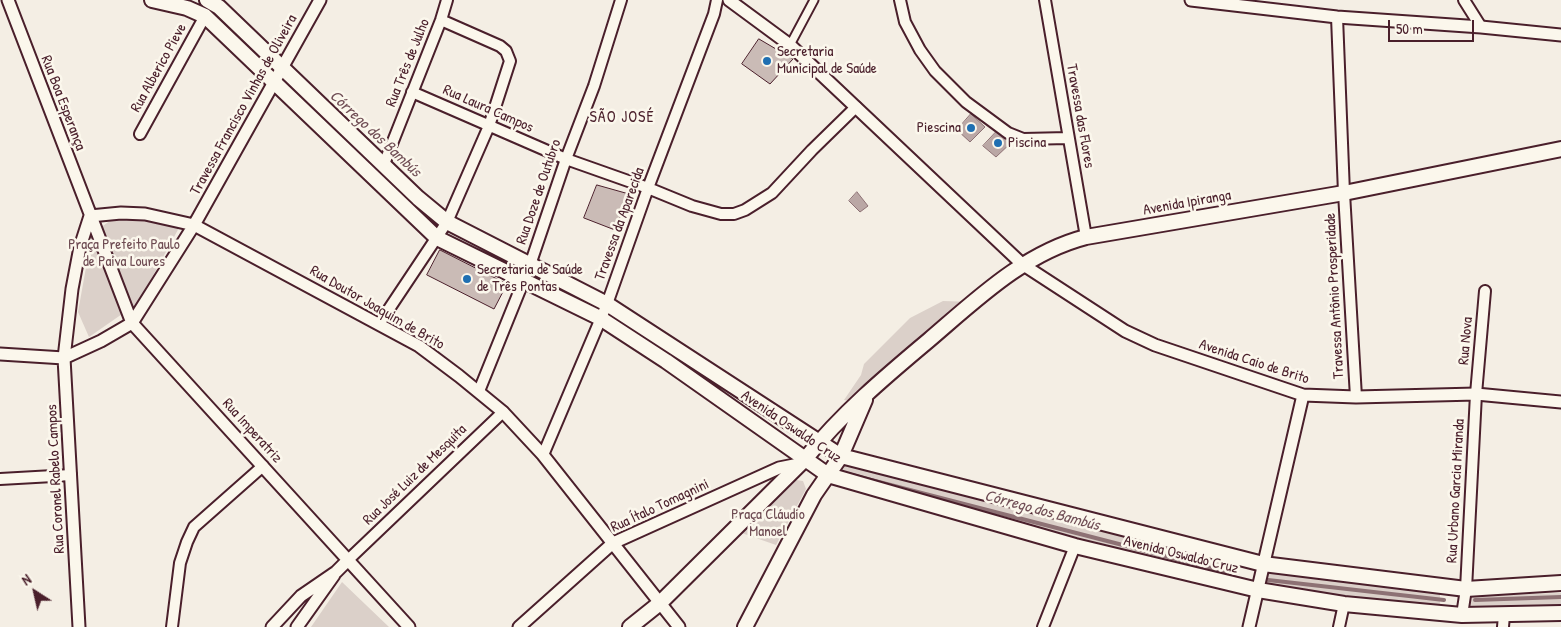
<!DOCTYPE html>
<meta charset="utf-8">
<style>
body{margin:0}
#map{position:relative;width:1561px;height:627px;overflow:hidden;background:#f4eee4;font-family:"Patrick Hand",sans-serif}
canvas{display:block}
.north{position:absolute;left:10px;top:567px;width:50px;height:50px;-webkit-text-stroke:4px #fbf7ec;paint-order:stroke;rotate:325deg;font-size:14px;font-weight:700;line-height:20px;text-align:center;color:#4a1f2b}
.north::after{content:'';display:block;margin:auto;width:18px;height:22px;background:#4a1f2b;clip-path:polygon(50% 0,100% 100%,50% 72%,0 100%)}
.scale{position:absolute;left:1388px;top:20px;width:86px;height:22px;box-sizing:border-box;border:2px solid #4a1f2b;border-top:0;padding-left:6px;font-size:15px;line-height:18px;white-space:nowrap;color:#4a1f2b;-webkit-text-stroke:4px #fbf7ec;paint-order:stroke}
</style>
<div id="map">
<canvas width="1561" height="627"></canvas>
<div class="north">N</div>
<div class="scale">50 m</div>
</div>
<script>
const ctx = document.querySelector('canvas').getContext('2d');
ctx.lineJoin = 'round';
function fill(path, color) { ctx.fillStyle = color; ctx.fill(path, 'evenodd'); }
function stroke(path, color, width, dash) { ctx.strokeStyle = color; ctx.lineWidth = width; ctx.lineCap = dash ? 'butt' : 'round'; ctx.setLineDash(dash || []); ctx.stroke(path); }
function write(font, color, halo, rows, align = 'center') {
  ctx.font = font + ' "Patrick Hand",sans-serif'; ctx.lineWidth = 5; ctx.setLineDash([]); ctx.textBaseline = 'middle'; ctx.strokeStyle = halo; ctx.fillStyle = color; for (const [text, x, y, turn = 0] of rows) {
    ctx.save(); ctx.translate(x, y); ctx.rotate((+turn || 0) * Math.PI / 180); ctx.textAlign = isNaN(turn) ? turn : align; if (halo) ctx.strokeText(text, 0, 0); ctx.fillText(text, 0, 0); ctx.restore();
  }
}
fill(new Path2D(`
 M146,214L180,226L138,303L89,337L78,312L92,234L115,217Z
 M943,301L973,302L861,393L849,401L844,400L861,375L864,364L910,318Z
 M845,463L1240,566L1235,579L841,477Z
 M790,479L803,481L806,489L776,545L736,531Z
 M1267,572L1440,594V607L1262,587Z
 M342,582L389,627H311Z
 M1561,593V605L1466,611L1468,596Z`), '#dbd0c9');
const water = new Path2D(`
 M971,114L985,127L970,142L957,130Z
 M998,130L1014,140L996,157L983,146Z
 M857,192L868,206L860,212L849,201Z`);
fill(water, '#baa7a5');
stroke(water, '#8d7174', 1);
stroke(new Path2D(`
 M848,474L1231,573
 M1268,580L1444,600
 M1475,600L1561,597`), '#8d7174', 4);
const building = new Path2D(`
 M759,39L793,59L770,84L742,64Z
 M597,185L629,194L615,230L584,218Z
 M440,250L507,284L494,309L427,275Z`);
fill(building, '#cabbb6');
stroke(building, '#4a1f2b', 1);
const pedestrian = new Path2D(`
 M790,45L814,0`);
const minor = new Path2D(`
 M900,0L905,22L920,50L935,71L966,102L1008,133L1023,139L1068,138
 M1045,0L1086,237
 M1464,0L1481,27
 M1337,17L1344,193L1356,397
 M412,92L566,159L648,188L692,206L721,214H734L745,210L772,193L812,150L856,107
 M140,134L205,16
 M384,164L441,20L447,0
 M379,324L447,222L489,126L510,61L506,51L500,46L441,20
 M479,391L530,265L566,159L594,86L621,0
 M543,455L607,304L648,188L714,14L717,0
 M0,479L71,475
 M348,560L503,412
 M1462,615L1466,589L1476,394L1485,291
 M172,627L180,563L187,542L194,527L263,466
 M1043,627L1075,546
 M1339,627L1344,604
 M1503,627L1504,615`);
const tertiary = new Path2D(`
 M8,0L132,323L409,627
 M729,0L790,45L1022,264L1125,331L1155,345L1303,395L1356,397L1476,394L1561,402
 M1191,0L1337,17L1481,27L1561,35
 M90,216L121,213L145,214L194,225L419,346L459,376L503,412L543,455L679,627
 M0,354L64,358L101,341L132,323L194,225L320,0
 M79,627L64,358L72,289L80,247L90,216
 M272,627L301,596L336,572L348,560
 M297,627L334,575
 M519,627L613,543L779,468L799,464
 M1249,627L1303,395`);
const secondary = new Path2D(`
 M152,0L187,8L205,16L437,238L600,318L666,361L828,475L1075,546L1258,590L1344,604L1462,615L1561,613
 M207,0L219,7L418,198L447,222L607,304L841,456L1263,564L1466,589L1561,583
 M630,627L660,603L806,458C841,414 886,376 929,340C977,299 1024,253 1086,237L1344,193L1561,149
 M745,627L814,495L841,456L865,400`);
stroke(pedestrian, '#4a1f2b', 11);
stroke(minor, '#4a1f2b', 14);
stroke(tertiary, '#4a1f2b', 15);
stroke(secondary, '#4a1f2b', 18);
stroke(pedestrian, '#fbf7ec', 7);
stroke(minor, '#fbf7ec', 10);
stroke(tertiary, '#fbf7ec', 11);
stroke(secondary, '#fbf7ec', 14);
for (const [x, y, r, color] of [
 [767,61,5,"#1f6fb2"],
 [971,128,5,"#1f6fb2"],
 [998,143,5,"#1f6fb2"],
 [467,279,5,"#1f6fb2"]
]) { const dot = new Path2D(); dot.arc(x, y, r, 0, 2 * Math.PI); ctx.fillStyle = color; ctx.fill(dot); stroke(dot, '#fbf7ec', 2); }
write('15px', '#4a1f2b', '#fbf7ec', [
 ["Secretaria",777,52],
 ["Municipal de Saúde",777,69],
 ["Piescina",961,128,"right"],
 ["Piscina",1008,143],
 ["Secretaria de Saúde",477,270],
 ["de Três Pontas",477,287]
], 'left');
write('15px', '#4a1f2b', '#fbf7ec', [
 ["Rua Três de Julho",408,63,-68],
 ["Rua Alberico Pieve",159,68,-61],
 ["Rua Boa Esperança",63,103,69],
 ["Travessa Francisco Vinhas de Oliveira",244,105,-61],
 ["Rua Laura Campos",488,109,24],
 ["Travessa das Flores",1080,116,80],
 ["Rua Doze de Outubro",539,192,-71],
 ["Avenida Ipiranga",1187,203,-10],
 ["Travessa da Aparecida",620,224,-70],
 ["Travessa Antônio Prosperidade",1335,296,-93],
 ["Rua Doutor Joaquim de Brito",377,308,30],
 ["Rua Nova",1466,341,-85],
 ["Avenida Caio de Brito",1254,362,18],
 ["Avenida Oswaldo Cruz",791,427,34],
 ["Rua Imperatriz",252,431,48],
 ["Rua José Luiz de Mesquita",415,475,-44],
 ["Rua Coronel Rabelo Campos",56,479,-93],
 ["Rua Urbano Garcia Miranda",1456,491,-87],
 ["Rua Ítalo Tomagnini",660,506,-25],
 ["Avenida Oswaldo Cruz",1181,555,14]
]);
write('15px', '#6e4b52', '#fbf7ec', [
 ["Praça Prefeito Paulo",124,245],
 ["de Paiva Loures",124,262],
 ["Praça Cláudio",768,515],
 ["Manoel",768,532]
]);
ctx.letterSpacing = '1px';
write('16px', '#4a1f2b', '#fbf7ec', [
 ["SÃO JOSÉ",622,118]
]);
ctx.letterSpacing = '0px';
write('italic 16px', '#714f56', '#fbf7ec', [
 ["Córrego dos Bambús",375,134,43],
 ["Córrego dos Bambús",1042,511,15]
]);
</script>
